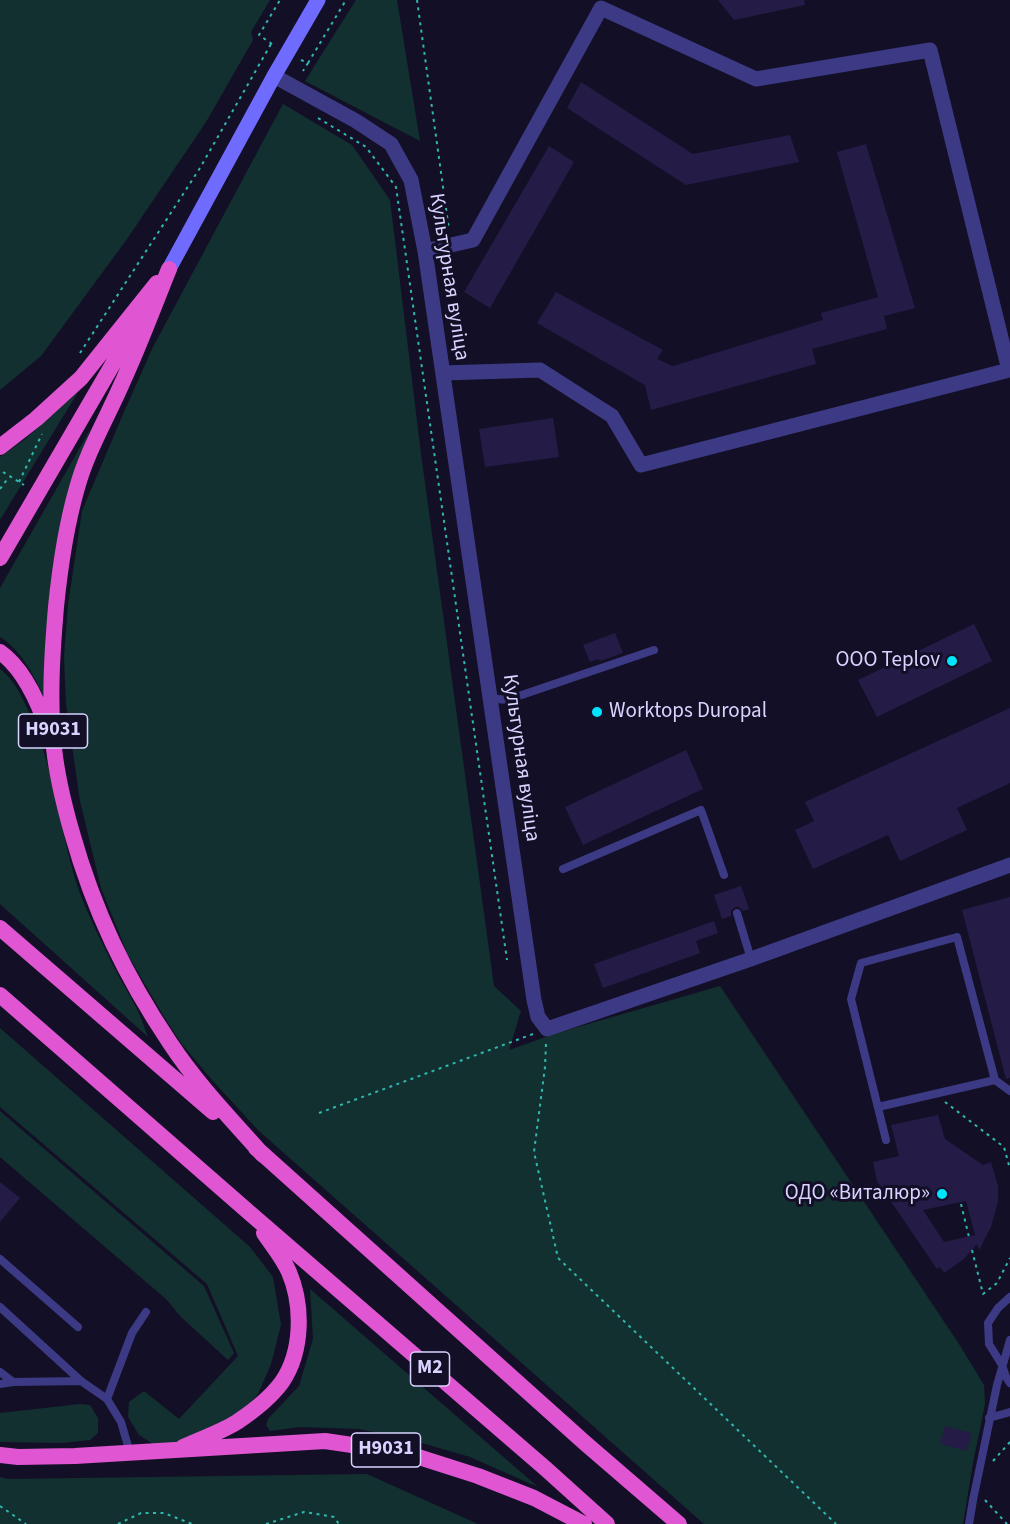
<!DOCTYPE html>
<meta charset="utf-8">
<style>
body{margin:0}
canvas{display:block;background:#130f26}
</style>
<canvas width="1010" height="1524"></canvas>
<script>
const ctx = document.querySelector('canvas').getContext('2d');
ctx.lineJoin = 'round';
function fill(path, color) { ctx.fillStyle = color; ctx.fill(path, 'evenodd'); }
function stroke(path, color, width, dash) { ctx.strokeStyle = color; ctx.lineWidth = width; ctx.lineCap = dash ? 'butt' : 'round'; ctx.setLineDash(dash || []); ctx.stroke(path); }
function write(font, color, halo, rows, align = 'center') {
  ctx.font = font + ' "Source Sans 3",sans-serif'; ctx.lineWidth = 6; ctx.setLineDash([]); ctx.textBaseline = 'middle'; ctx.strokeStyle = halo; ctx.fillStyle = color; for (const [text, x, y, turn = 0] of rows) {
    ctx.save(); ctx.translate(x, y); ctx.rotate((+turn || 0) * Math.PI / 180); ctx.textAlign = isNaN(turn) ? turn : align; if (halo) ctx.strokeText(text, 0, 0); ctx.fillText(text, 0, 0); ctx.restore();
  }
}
fill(new Path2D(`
 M0,0H270L251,32L253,40L206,122L127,239L41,356L0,390Z
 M356,0H397L420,141L305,81Z
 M283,104L352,145L390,200L421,454L494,986L521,1011L509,1050L557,1033L720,986L959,1344L984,1385L985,1404L973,1463L963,1524H704L259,1131L212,1080L181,1043L163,1015L128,955L101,888L80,801L66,704L64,656L68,605L82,511L124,412L153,347Z
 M78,392L0,520V457L24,440Z
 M91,428L69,490L45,700C37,680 20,648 0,637V588Z
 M0,669C16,680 28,709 35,727C57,782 61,841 81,896C91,921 104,947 116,971C122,983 130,995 136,1007C141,1017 144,1027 148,1037L0,904Z
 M0,1028L250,1247L273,1277L281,1325L271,1364L258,1394L233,1424L200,1445L158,1447L139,1435L128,1417L129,1402L144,1391L179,1419L238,1356L207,1284L0,1107Z
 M0,1111L204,1286L234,1353L228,1360L181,1317L166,1299L0,1157Z
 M310,1289L538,1487L470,1457L405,1438L358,1429L300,1427L270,1431L266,1425L268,1419L299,1386L313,1339Z
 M80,1404L90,1405L98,1418V1433L90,1440L62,1443L0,1442V1413Z
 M367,1474L478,1524H0V1477L8,1479Z`), '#12302f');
fill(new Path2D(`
 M718,0H804L805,5L734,20Z
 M581,82L693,154L790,135L799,162L686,185L567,108Z
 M866,144L915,308L884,316L887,329L812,349L816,364L651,410L645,385L537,323L556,292L663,350L657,359L673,366L823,320L821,313L878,297L837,152Z
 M549,146L574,162L490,308L464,292Z
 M553,418L559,457L485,467L479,429Z
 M974,624L992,661L877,717L858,680Z
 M615,633L623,653L600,661L598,659L590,662L583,645Z
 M1010,708V783L957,808L967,830L900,861L888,835L813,869L795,830L814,821L805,802Z
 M686,750L703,789L583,845L565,807Z
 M741,886L749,909L743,911L739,907H735L731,911V916L722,919L714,895Z
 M1010,897V1078L1006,1079L962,910Z
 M714,921L718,933L696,941L700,953L603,988L594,964Z
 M938,1115L945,1139L983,1165L991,1162L998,1186V1201L994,1216L991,1227L979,1250L977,1244L964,1259L944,1273L940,1267L937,1269L877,1181L873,1162L899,1156L891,1125ZM966,1201L975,1235L944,1242L923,1210Z
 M0,1182L20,1198L0,1222Z
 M945,1426L972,1433L967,1451L940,1444Z`), '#241b47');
stroke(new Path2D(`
 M417,0L449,230
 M272,44L259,35L280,0
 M301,60L308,63L303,71
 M308,63L346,0
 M318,118L366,147L396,187L507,960
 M80,353L200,168L271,44
 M3,472L24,485
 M19,482L42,434
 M0,489L9,477
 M546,1044L545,1067L534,1152L558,1258L836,1524
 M945,1102L1004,1147L1010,1169
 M319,1113L533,1034
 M961,1204L969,1237
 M972,1250L983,1294L997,1283L1010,1258
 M993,1461L1010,1442
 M985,1500L1007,1524
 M0,1506L26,1524
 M118,1524L141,1513H164L192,1524
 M266,1524L304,1512L334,1517L339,1524`), '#2fb8b0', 2, [3, 4.5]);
stroke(new Path2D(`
 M490,698L507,700L654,650
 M563,869L701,810L724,875
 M737,913L751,959
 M878,1107L995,1080
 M886,1140L851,999L861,963L957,937L995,1080L1010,1091
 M0,1259L78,1327
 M1010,1297L998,1308L988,1323L989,1344L1002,1365L1006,1377L1010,1383
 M0,1307L81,1381L107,1399L121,1422L130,1453
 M0,1372L13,1382
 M0,1384L13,1382L81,1381
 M107,1399L132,1333L146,1312
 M989,1418L1010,1412
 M969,1524L973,1500L997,1385L1010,1340`), '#3d3a85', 8);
stroke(new Path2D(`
 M274,76L356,121L391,144L411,180L425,251L534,1000L538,1017L547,1029L751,959L1010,865
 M425,251L473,240L601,8L756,79L930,50L1009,370L641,465L612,416L540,370L443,373`), '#3d3a85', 15);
stroke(new Path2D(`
 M169,269L274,76L318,0`), '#6f6bff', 15);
stroke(new Path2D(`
 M169,269C154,306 140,344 123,381C108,416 87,451 77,488C66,526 60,567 56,607C52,654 49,701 54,748C57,777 64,805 72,833C94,911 125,976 170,1043C197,1084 231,1119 263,1155
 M0,447L36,419L81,378L157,283
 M0,558L138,321
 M0,652C23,668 39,704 48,730
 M0,928L213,1112
 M0,995L252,1215L546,1469L607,1524
 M256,1148L585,1443L679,1524
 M183,1447C201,1439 221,1432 237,1422C252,1412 271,1397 282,1382C303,1351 303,1305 289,1272C283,1258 272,1245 264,1233
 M0,1455L18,1457L75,1456L325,1441L406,1453L478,1476L534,1498L584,1524`), '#e055d1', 16);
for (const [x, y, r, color] of [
 [952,661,6,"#00e5ff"],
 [597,712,6,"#00e5ff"],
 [942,1194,6,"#00e5ff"]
]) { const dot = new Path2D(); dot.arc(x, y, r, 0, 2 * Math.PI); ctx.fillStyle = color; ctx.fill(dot); stroke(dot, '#130f26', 2); }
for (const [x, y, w] of [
 [53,731,69],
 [430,1369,39],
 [386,1450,69]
]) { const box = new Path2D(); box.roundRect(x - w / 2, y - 17, w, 34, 4.5); ctx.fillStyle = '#130f26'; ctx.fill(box); stroke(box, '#d9d4ff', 1.5); }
write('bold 20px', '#d9d4ff', null, [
 ["Н9031",53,731],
 ["М2",430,1369],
 ["Н9031",386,1450]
]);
write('21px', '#d9d4ff', '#130f26', [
 ["Культурная вуліца",448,277,81],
 ["Культурная вуліца",520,758,82]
]);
write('21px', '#d9d4ff', '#130f26', [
 ["OOO Teplov",940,661],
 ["Worktops Duropal",609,712,"left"],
 ["ОДО «Виталюр»",930,1194]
], 'right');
</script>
